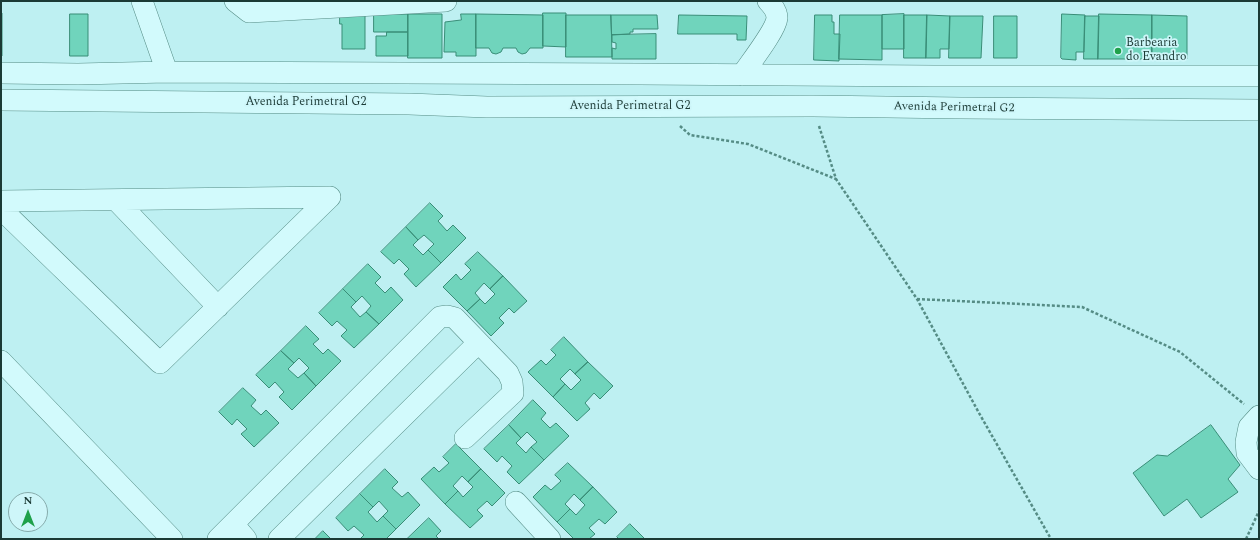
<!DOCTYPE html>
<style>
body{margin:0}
#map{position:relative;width:1260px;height:540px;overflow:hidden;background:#bef0f2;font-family:Spectral,serif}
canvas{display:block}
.frame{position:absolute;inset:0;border:2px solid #1b3a35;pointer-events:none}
.north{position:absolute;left:8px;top:492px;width:40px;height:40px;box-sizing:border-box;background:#cef6f9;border:1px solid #86abab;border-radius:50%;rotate:0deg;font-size:11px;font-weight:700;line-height:16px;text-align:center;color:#1b3a35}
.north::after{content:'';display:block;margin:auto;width:14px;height:18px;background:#1fa14a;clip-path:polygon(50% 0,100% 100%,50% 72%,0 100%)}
</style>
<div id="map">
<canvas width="1260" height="540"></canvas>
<div class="frame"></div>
<div class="north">N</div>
</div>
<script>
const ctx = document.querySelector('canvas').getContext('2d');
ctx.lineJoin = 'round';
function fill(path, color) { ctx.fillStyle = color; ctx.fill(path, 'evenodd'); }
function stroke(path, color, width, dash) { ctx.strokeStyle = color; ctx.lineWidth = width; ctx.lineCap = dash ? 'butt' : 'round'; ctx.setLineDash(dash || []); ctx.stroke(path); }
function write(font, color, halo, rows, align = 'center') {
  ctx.font = font + ' Spectral,serif'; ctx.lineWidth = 3.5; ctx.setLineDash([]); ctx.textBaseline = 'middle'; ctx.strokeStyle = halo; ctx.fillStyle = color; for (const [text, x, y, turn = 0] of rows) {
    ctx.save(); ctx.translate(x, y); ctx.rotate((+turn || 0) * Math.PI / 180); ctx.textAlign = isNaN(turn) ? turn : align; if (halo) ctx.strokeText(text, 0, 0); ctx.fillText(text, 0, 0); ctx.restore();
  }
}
const building = new Path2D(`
 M1,13H2V56H1Z
 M543,13H566V47L543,46Z
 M70,14H88V56H70Z
 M340,14H365V49H342V24H340Z
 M374,14H408V32H374Z
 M408,14H442V58H408Z
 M461,14H476V56H456V52H444L445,22L461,20Z
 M476,14L543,15V48H530L526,53L522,54L518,52L516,48H503L501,52L496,54L492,53L489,48H476Z
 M904,14V49H882V15Z
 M1062,14L1085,15L1084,52H1076V60L1062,59L1061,58Z
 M1099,14L1152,15V59H1098Z
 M566,15H611L612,57H566Z
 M611,15H657L658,29H633V32H630V34L612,35Z
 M679,15L747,16L746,40H737V34H678Z
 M815,15H832V22H834V34H840L839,61L814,60Z
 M840,15H882V60L839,59Z
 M904,15H927L926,58H904Z
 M927,15L950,16L949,49H940V58H926Z
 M1152,15L1187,16V59H1152Z
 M950,16H983L981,58H949Z
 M994,16H1017V58H994Z
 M1085,16H1099L1098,59H1084Z
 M387,32H408V56H376V36H386Z
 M656,34V59H612V48L616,49V43L612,42V35Z
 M430,203L443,216L438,221L447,231L453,225L466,238L441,263L428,250L434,244L424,235L418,240L406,227Z
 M406,227L418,240L413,245L423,255L428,250L441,263L416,287L404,274L409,269L399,259L394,264L381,252Z
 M478,252L503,276L490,289L484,283L475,293L480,299L467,311L443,287L456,274L461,280L471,270L465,264Z
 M368,264L381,277L375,283L385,293L391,287L403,300L379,324L366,312L371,306L362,296L356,302L343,289Z
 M503,276L527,301L514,313L509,308L499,318L504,323L491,336L467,311L480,299L485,304L495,294L490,289Z
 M343,289L356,302L351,307L360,317L366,312L379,324L354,348L341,336L347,330L337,321L332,326L319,313Z
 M306,326L319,339L313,344L323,354L328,349L341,361L316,386L304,373L309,368L299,358L294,363L281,351Z
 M564,337L588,362L575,374L570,369L560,379L565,384L553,397L528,372L541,360L546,365L556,355L551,350Z
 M281,351L294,363L288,369L298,378L304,373L316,386L292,410L279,397L284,392L275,382L269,388L256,375Z
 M588,362L613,386L600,399L594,393L585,403L590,409L577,421L553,397L565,384L571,390L581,380L575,374Z
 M243,388L256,400L251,406L261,415L266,410L279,423L254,447L241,434L247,429L237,419L232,425L219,412Z
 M533,400L546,413L541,419L550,428L556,423L569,436L544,460L531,447L537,442L527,432L521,438L509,425Z
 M509,425L521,438L516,443L526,453L531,447L544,460L519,484L507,472L512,466L502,456L497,462L484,449Z
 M1211,425L1240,465L1228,479L1238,492L1201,518L1187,499L1164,516L1133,473L1157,455L1167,456Z
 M456,444L481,469L468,482L462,476L453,486L458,491L445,504L421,479L434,467L439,472L449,463L443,457Z
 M568,463L593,487L580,500L574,494L565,504L570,509L557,522L533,497L545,485L551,490L561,481L555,475Z
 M385,469L398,482L392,488L402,497L408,492L420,505L396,529L383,516L388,511L379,501L373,507L360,494Z
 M481,469L505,493L492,506L487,501L477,510L483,516L470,528L445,504L458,491L463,497L473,487L468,482Z
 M593,487L617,512L605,524L599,519L589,528L595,534L589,539H574L557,522L570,509L576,515L585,505L580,500Z
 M360,494L373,507L368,512L377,522L383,516L396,529L386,539H360L364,535L354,526L348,531L336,518Z
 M429,518L441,531L436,536L439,539H407Z
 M630,524L645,539H619L617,537Z
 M323,531L331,539H315Z`);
fill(building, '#70d4bc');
stroke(building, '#398d77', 1);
const minor = new Path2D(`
 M142,1L167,72
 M235,1L249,12L446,1
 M1,73L78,74L167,72L639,74L934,76H1259
 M742,75C750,63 776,30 777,18C777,12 772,5 768,1
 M1,100L409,104L487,107L813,106L961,108L1259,110
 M116,200L218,307
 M1,201L330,197
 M1,209L160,363L330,197
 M1,361L172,539
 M1259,416L1249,427L1246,442L1247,453L1259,469
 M516,502L550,539
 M233,524L246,539
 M218,539L440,317L447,316L455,318L508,373L512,382L513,393L465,438
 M279,539L478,343`);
stroke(minor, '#558c85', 22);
stroke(new Path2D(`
 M680,126L690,135L748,144L836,179
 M819,126L836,179L917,299L979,413L1051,539
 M917,299L1082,307L1180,352L1244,404
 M1246,539L1259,511`), '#558c85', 2.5, [3, 2]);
stroke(minor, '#d2fafc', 21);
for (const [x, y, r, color] of [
 [1118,51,4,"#1fa14a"]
]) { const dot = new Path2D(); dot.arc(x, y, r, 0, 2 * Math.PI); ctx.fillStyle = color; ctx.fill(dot); stroke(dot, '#cef6f9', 1.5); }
write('12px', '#1b3a35', '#cef6f9', [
 ["Barbearia",1126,44],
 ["do Evandro",1126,58]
], 'left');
write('12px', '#1b3a35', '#cef6f9', [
 ["Avenida Perimetral G2",306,103],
 ["Avenida Perimetral G2",630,107],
 ["Avenida Perimetral G2",954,108,1]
]);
</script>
